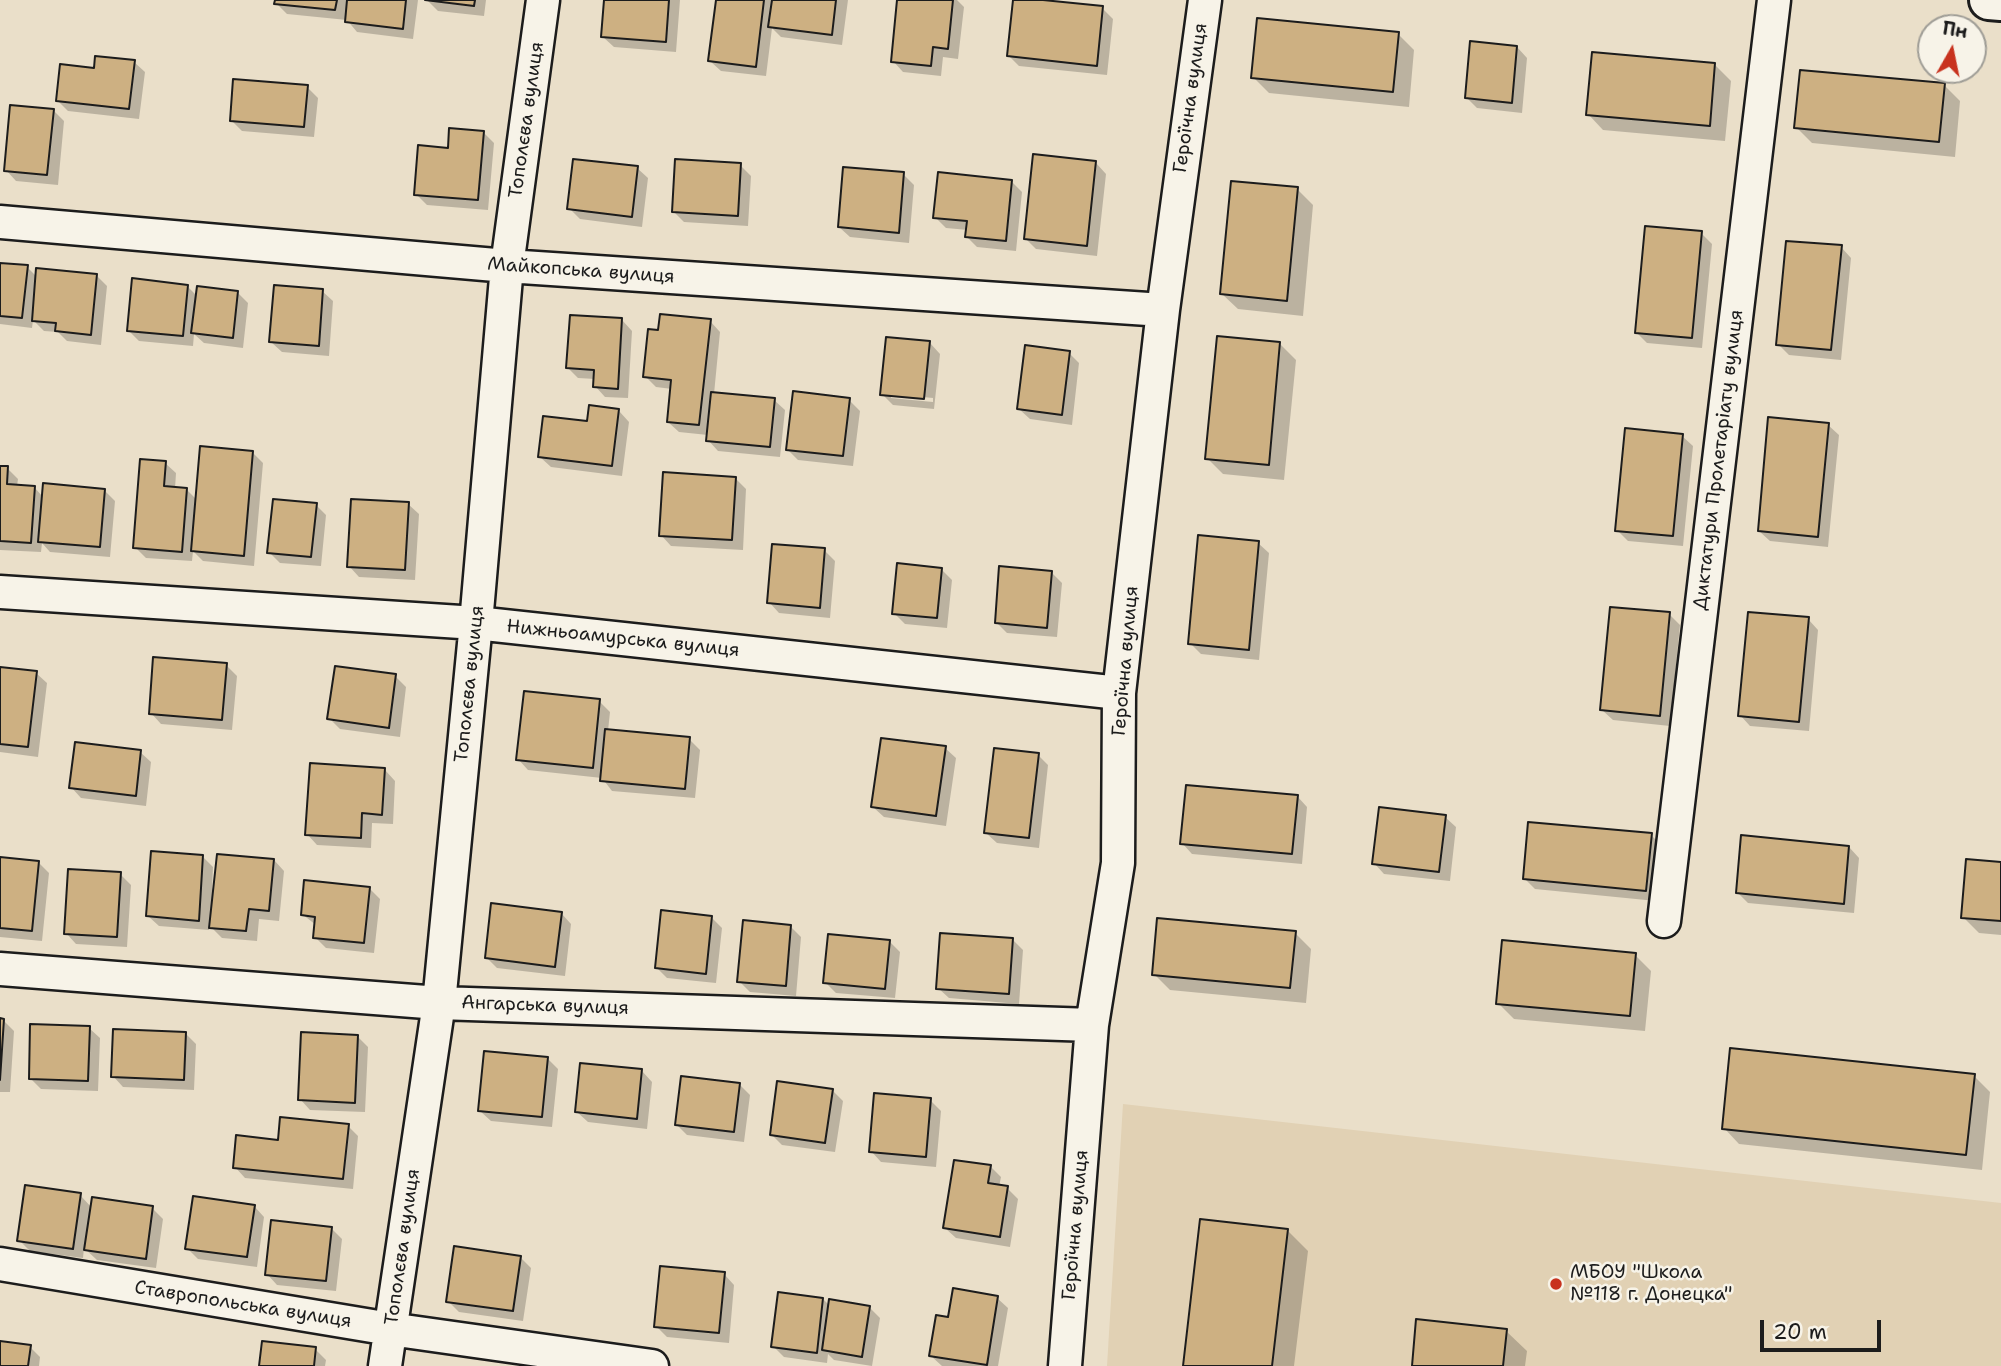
<!DOCTYPE html>
<meta charset="utf-8">
<style>
body{margin:0}
#map{position:relative;width:2001px;height:1366px;overflow:hidden;background:#eadfc9;font-family:"Shantell Sans",sans-serif}
canvas{display:block}
.north{position:absolute;left:1917px;top:14px;width:70px;height:70px;box-sizing:border-box;background:#f7f3e8;border:2px solid #9f9d96;border-radius:50%;rotate:9deg;font-size:19px;font-weight:700;line-height:28px;text-align:center;color:#1c1c1c}
.north::after{content:'';display:block;margin:auto;width:24px;height:32px;background:#c8321e;clip-path:polygon(50% 0,100% 100%,50% 72%,0 100%)}
.scale{position:absolute;left:1760px;top:1320px;width:121px;height:32px;box-sizing:border-box;border:4px solid #1c1c1c;border-top:0;padding-left:9px;font-size:21px;line-height:24px;white-space:nowrap;color:#1c1c1c;-webkit-text-stroke:5px #f7f3e8;paint-order:stroke}
</style>
<div id="map">
<canvas width="2001" height="1366"></canvas>
<div class="north">Пн</div>
<div class="scale">20 m</div>
</div>
<script>
const ctx = document.querySelector('canvas').getContext('2d');
ctx.lineJoin = 'round';
function fill(path, color) { ctx.fillStyle = color; ctx.fill(path, 'evenodd'); }
function stroke(path, color, width, dash) { ctx.strokeStyle = color; ctx.lineWidth = width; ctx.lineCap = dash ? 'butt' : 'round'; ctx.setLineDash(dash || []); ctx.stroke(path); }
function write(font, color, halo, rows, align = 'center') {
  ctx.font = font + ' "Shantell Sans",sans-serif'; ctx.lineWidth = 5; ctx.setLineDash([]); ctx.textBaseline = 'middle'; ctx.strokeStyle = halo; ctx.fillStyle = color; for (const [text, x, y, turn = 0] of rows) {
    ctx.save(); ctx.translate(x, y); ctx.rotate((+turn || 0) * Math.PI / 180); ctx.textAlign = isNaN(turn) ? turn : align; if (halo) ctx.strokeText(text, 0, 0); ctx.fillText(text, 0, 0); ctx.restore();
  }
}
fill(new Path2D(`
 M1123,1104L2001,1203V1366H1107Z`), '#e1d1b4');
fill(new Path2D(`
 M277,0H418L413,39L357,32L347,20L287,14L276,3Z
 M427,0H486L484,16L438,11Z
 M606,0H680L676,52L614,47L603,37Z
 M717,0H848L842,45L781,37L772,28L766,76L721,71L710,61Z
 M899,0H957L964,7L958,59L943,57L941,76L903,72L893,61Z
 M1015,0L1102,8L1113,19L1107,75L1019,66L1009,56Z
 M1398,34L1414,50L1409,107L1269,93L1253,77Z
 M1517,47L1527,58L1522,113L1477,108L1467,98Z
 M134,62L145,72L139,119L68,111L57,100Z
 M1715,65L1731,81L1725,141L1603,130L1588,114Z
 M1944,85L1960,101L1955,157L1812,143L1796,127Z
 M307,87L318,98L314,137L242,131L231,120Z
 M53,110L64,121L58,185L16,181L6,170Z
 M483,132L494,143L488,210L427,205L416,194L450,150Z
 M1096,163L1106,174L1097,256L1036,249L1025,238Z
 M740,165L751,176L748,226L684,222L673,211Z
 M637,168L648,178L642,227L580,219L569,208Z
 M903,174L914,185L909,243L850,237L839,227Z
 M1011,181L1022,192L1016,251L977,247L967,237L968,230L946,228L935,217Z
 M1297,189L1313,205L1303,316L1238,309L1222,294Z
 M1701,233L1712,244L1702,348L1647,343L1636,332Z
 M1841,247L1851,258L1841,360L1789,355L1778,344Z
 M0,264L27,267L37,277L96,275L107,286L101,345L67,341L58,332L44,331L33,320L32,328L0,324Z
 M187,286L197,296L237,292L248,303L243,348L204,343L194,334L193,346L139,341L128,330Z
 M322,291L333,301L329,356L282,352L271,342Z
 M622,320L632,331L628,398L605,397L595,386V379L578,378L568,368Z
 M710,321L720,332L714,394L774,400L785,410L780,457L718,451L708,440V435L679,432L668,422L672,389L656,387L645,376L659,332Z
 M930,343L940,354L934,409L893,405L882,394ZM891,394L933,398V402L891,398Z
 M1280,344L1296,360L1284,480L1223,474L1207,458Z
 M1069,353L1079,363L1072,425L1030,419L1019,409Z
 M849,400L860,411L853,466L798,460L787,449Z
 M619,411L629,422L622,476L551,467L540,457L588,423Z
 M1828,425L1839,435L1828,547L1770,541L1759,531Z
 M1682,436L1693,446L1683,546L1628,541L1617,530Z
 M253,453L263,463L254,566L203,561L193,551L192,561L146,558L135,547L165,463L176,473L175,489L187,490L197,500Z
 M0,468H7L18,479L17,486L34,487L43,497L104,490L115,501L110,557L50,552L42,543L41,552L0,550Z
 M735,478L746,489L743,550L671,546L661,535Z
 M408,504L419,514L415,580L359,577L349,566Z
 M316,505L326,515L321,566L280,563L269,552Z
 M1258,543L1269,553L1259,660L1201,654L1190,643Z
 M824,550L835,561L830,618L779,613L769,602Z
 M941,569L952,580L947,628L905,624L894,613Z
 M1051,572L1062,583L1057,637L1007,633L996,622Z
 M1669,614L1680,625L1670,726L1613,720L1602,710Z
 M1808,619L1818,630L1809,731L1750,726L1740,715Z
 M226,665L237,676L232,730L161,724L151,713Z
 M0,669L36,673L47,683L38,757L0,752Z
 M395,676L406,687L400,737L340,729L329,718Z
 M599,701L610,712L608,731L689,739L700,750L695,798L612,791L602,778L528,770L518,759Z
 M945,748L956,758L946,826L884,817L873,807Z
 M140,752L151,762L146,806L81,798L71,787Z
 M1038,755L1048,765L1039,848L997,843L986,833Z
 M385,770L395,781L393,824L372,823L371,848L317,845L307,834Z
 M1297,796L1307,807L1302,864L1192,854L1182,843Z
 M1445,817L1456,827L1450,881L1384,874L1374,863Z
 M1651,835L1662,846L1656,901L1535,889L1525,879Z
 M1849,847L1859,858L1854,913L1748,903L1738,893Z
 M203,857L213,867L212,890L274,860L284,871L279,921L259,919L257,941L222,938L209,925V930L159,926L148,916Z
 M0,858L38,862L49,873L42,941L0,937Z
 M2001,864V935L1979,933L1963,917Z
 M120,874L131,885L127,947L76,944L66,933Z
 M369,888L380,899L374,953L326,948L315,937L316,925L302,914Z
 M561,913L571,924L565,976L497,968L486,957Z
 M711,917L722,928L716,983L667,978L657,968Z
 M791,927L801,937L796,996L750,992L739,981Z
 M1295,933L1311,949L1306,1003L1170,990L1154,974Z
 M1012,939L1023,950L1019,1004L949,998L938,988Z
 M889,941L900,952L895,998L836,993L825,982Z
 M1635,955L1651,971L1645,1031L1514,1019L1498,1003Z
 M0,1020H3L14,1031L10,1092H0Z
 M89,1028L100,1038L98,1091L41,1089L31,1079Z
 M186,1034L196,1044L194,1090L123,1087L113,1076Z
 M357,1036L368,1047L365,1112L310,1110L300,1099Z
 M547,1058L558,1069L552,1127L491,1121L480,1111Z
 M642,1071L652,1082L647,1129L588,1122L577,1112Z
 M1974,1076L1990,1092L1982,1170L1739,1144L1724,1128Z
 M740,1085L750,1095L744,1142L687,1135L676,1124Z
 M832,1090L843,1101L835,1152L782,1145L772,1135Z
 M930,1100L941,1111L936,1167L881,1162L871,1151Z
 M348,1126L358,1136L353,1189L245,1178L235,1167L279,1142Z
 M990,1166L1001,1177L999,1187L1007,1188L1018,1199L1010,1247L956,1238L945,1228Z
 M80,1195L92,1208H152L163,1219L156,1268L97,1260L84,1248L83,1258L30,1251L19,1240Z
 M254,1206L264,1217L257,1267L198,1259L187,1248Z
 M331,1228L342,1239L336,1291L277,1285L267,1274Z
 M1287,1230L1308,1251L1294,1366H1185Z
 M520,1257L531,1268L523,1321L459,1312L448,1301Z
 M724,1274L734,1285L729,1343L667,1337L656,1326Z
 M997,1298L1008,1308L998,1366H942L931,1356L949,1319Z
 M823,1299L830,1306L869,1307L880,1318L872,1366L834,1360L828,1354L827,1363L784,1357L773,1346Z
 M1506,1331L1527,1351L1525,1366H1414Z
 M0,1342L30,1347L40,1357L39,1366H0Z
 M315,1349L326,1360L325,1366H261Z`), '#0003');
const building = new Path2D(`
 M275,0H337L335,10L274,4Z
 M347,0H406L403,29L345,22Z
 M425,0H475L474,6Z
 M604,0H669L666,42L601,37Z
 M716,0H764L756,67L708,61Z
 M772,0H836L832,35L768,27Z
 M897,0H953L948,49L933,47L931,66L891,62Z
 M1013,0H1043L1103,6L1097,66L1007,56Z
 M1257,18L1399,32L1393,92L1251,78Z
 M1470,41L1517,46L1512,103L1465,98Z
 M1592,52L1715,63L1710,126L1586,115Z
 M95,56L135,60L129,109L56,101L60,64L94,68Z
 M1800,70L1945,83L1939,142L1794,128Z
 M233,79L308,85L304,127L230,121Z
 M10,105L54,109L47,175L4,171Z
 M449,128L484,131L478,200L414,195L418,145L448,148Z
 M1033,154L1096,161L1087,246L1024,239Z
 M573,159L638,166L632,217L567,209Z
 M675,159L741,163L738,216L672,212Z
 M843,167L904,172L899,233L838,227Z
 M938,172L1012,180L1006,241L965,237L967,221L933,218Z
 M1231,181L1298,187L1287,301L1220,294Z
 M1645,226L1702,231L1692,338L1635,333Z
 M1786,241L1842,245L1831,350L1776,345Z
 M0,263L28,265L22,318L0,316Z
 M36,268L97,274L91,335L55,331L56,323L32,321Z
 M132,278L188,285L183,336L127,331Z
 M274,285L323,289L319,346L269,342Z
 M197,286L238,291L233,338L191,333Z
 M660,314L711,319L699,425L667,422L671,380L643,377L648,329L658,330Z
 M570,315L622,318L618,389L593,387L594,370L566,368Z
 M1217,336L1280,342L1269,465L1205,459Z
 M886,337L930,341L924,399L880,395Z
 M1025,345L1070,351L1062,415L1017,409Z
 M793,391L850,398L843,456L786,450Z
 M711,392L775,398L770,447L706,441Z
 M589,405L619,409L612,466L538,457L543,416L587,421Z
 M1768,417L1829,423L1818,537L1758,531Z
 M1625,428L1683,434L1673,536L1615,531Z
 M200,446L253,451L244,556L191,551Z
 M140,459L166,461L164,486L187,488L182,552L133,548Z
 M0,466H8L7,484L35,486L31,543L0,541Z
 M663,472L736,477L732,540L659,536Z
 M43,483L105,489L100,547L38,542Z
 M273,499L317,503L311,557L267,553Z
 M351,499L409,502L405,570L347,567Z
 M1198,535L1259,541L1249,650L1188,644Z
 M772,544L825,548L820,608L767,603Z
 M897,563L942,568L937,618L892,614Z
 M999,566L1052,571L1047,628L995,623Z
 M1610,607L1670,612L1660,716L1600,710Z
 M1748,612L1809,617L1799,722L1738,716Z
 M153,657L227,663L222,720L149,714Z
 M335,666L396,674L389,728L327,719Z
 M0,667L37,671L28,747L0,744Z
 M524,691L600,699L593,768L516,760Z
 M605,729L690,737L685,789L600,781Z
 M881,738L946,746L936,816L871,807Z
 M75,742L141,750L136,796L69,788Z
 M994,748L1039,753L1029,838L984,833Z
 M310,763L385,768L382,815L362,813L361,838L305,835Z
 M1186,785L1298,795L1292,854L1180,844Z
 M1379,807L1446,815L1439,872L1372,864Z
 M1528,822L1652,833L1646,891L1523,879Z
 M1741,835L1849,846L1844,904L1736,893Z
 M151,851L203,855L199,921L146,916Z
 M217,854L274,859L269,911L249,909L246,931L209,928Z
 M0,857L39,861L32,931L0,928Z
 M1966,859L2001,862V921L1961,918Z
 M68,869L121,872L117,937L64,934Z
 M304,880L370,887L364,943L313,938L315,917L301,915Z
 M491,903L562,912L555,967L485,958Z
 M661,910L712,916L706,974L655,968Z
 M1157,918L1296,931L1290,988L1152,975Z
 M743,920L791,925L786,986L737,982Z
 M940,933L1013,938L1009,994L936,989Z
 M828,934L890,940L885,989L823,983Z
 M1502,940L1636,953L1630,1016L1496,1004Z
 M0,1018L4,1019L0,1080Z
 M30,1024L90,1026L88,1081L29,1079Z
 M113,1029L186,1032L184,1080L111,1077Z
 M301,1032L358,1035L355,1103L298,1100Z
 M1730,1048L1975,1074L1966,1155L1722,1129Z
 M484,1051L548,1057L542,1117L478,1111Z
 M580,1063L642,1069L637,1119L575,1112Z
 M681,1076L740,1083L734,1132L675,1125Z
 M777,1081L833,1089L825,1143L770,1135Z
 M874,1093L931,1098L926,1157L869,1152Z
 M280,1117L349,1124L343,1179L233,1168L236,1135L278,1140Z
 M954,1160L991,1165L988,1183L1008,1186L1000,1237L943,1228Z
 M25,1185L81,1193L73,1249L17,1241Z
 M193,1196L255,1205L247,1257L185,1249Z
 M92,1197L153,1206L146,1259L84,1250Z
 M1200,1219L1288,1229L1272,1366H1183Z
 M271,1220L332,1227L326,1281L265,1275Z
 M454,1246L521,1256L513,1311L446,1302Z
 M660,1266L725,1272L719,1333L654,1327Z
 M953,1288L998,1296L987,1365L929,1356L936,1315L948,1317Z
 M778,1292L823,1298L817,1353L771,1347Z
 M829,1299L870,1306L862,1357L822,1350Z
 M1416,1319L1507,1329L1503,1366H1412Z
 M0,1341L31,1345L28,1366H0Z
 M262,1341L316,1347L314,1366H259Z`);
fill(building, '#cdb082');
stroke(building, '#1c1c1c', 2);
const street = new Path2D(`
 M0,222L507,266L1163,310
 M0,592L476,623L1119,693
 M1664,921L1774,0
 M0,969L439,1003L1092,1025
 M0,1264L390,1329L652,1366
 M385,1366L439,1003L476,623L507,266L543,0
 M1065,1366L1092,1025L1118,863L1119,693L1163,310L1205,0`);
const secondary = new Path2D(`
 M1989,0L2001,1`);
stroke(street, '#1c1c1c', 37);
stroke(secondary, '#1c1c1c', 44);
stroke(street, '#f7f3e8', 32);
stroke(secondary, '#f7f3e8', 38);
for (const [x, y, r, color] of [
 [1556,1284,7,"#c8321e"]
]) { const dot = new Path2D(); dot.arc(x, y, r, 0, 2 * Math.PI); ctx.fillStyle = color; ctx.fill(dot); stroke(dot, '#f7f3e8', 2.5); }
write('19px', '#1c1c1c', '#f7f3e8', [
 ["Героїчна вулиця",1191,98,-82],
 ["Тополєва вулиця",527,120,-82],
 ["Майкопська вулиця",581,271,4],
 ["Диктатури Пролетаріату вулиця",1719,460,-83],
 ["Нижньоамурська вулиця",623,639,6],
 ["Героїчна вулиця",1126,661,-85],
 ["Тополєва вулиця",470,684,-84],
 ["Ангарська вулиця",545,1006,2],
 ["Героїчна вулиця",1076,1225,-85],
 ["Тополєва вулиця",403,1247,-82],
 ["Ставропольська вулиця",243,1305,9]
]);
write('19px', '#1c1c1c', '#f7f3e8', [
 ["МБОУ \"Школа",1570,1273],
 ["№118 г. Донецка\"",1570,1295]
], 'left');
</script>
